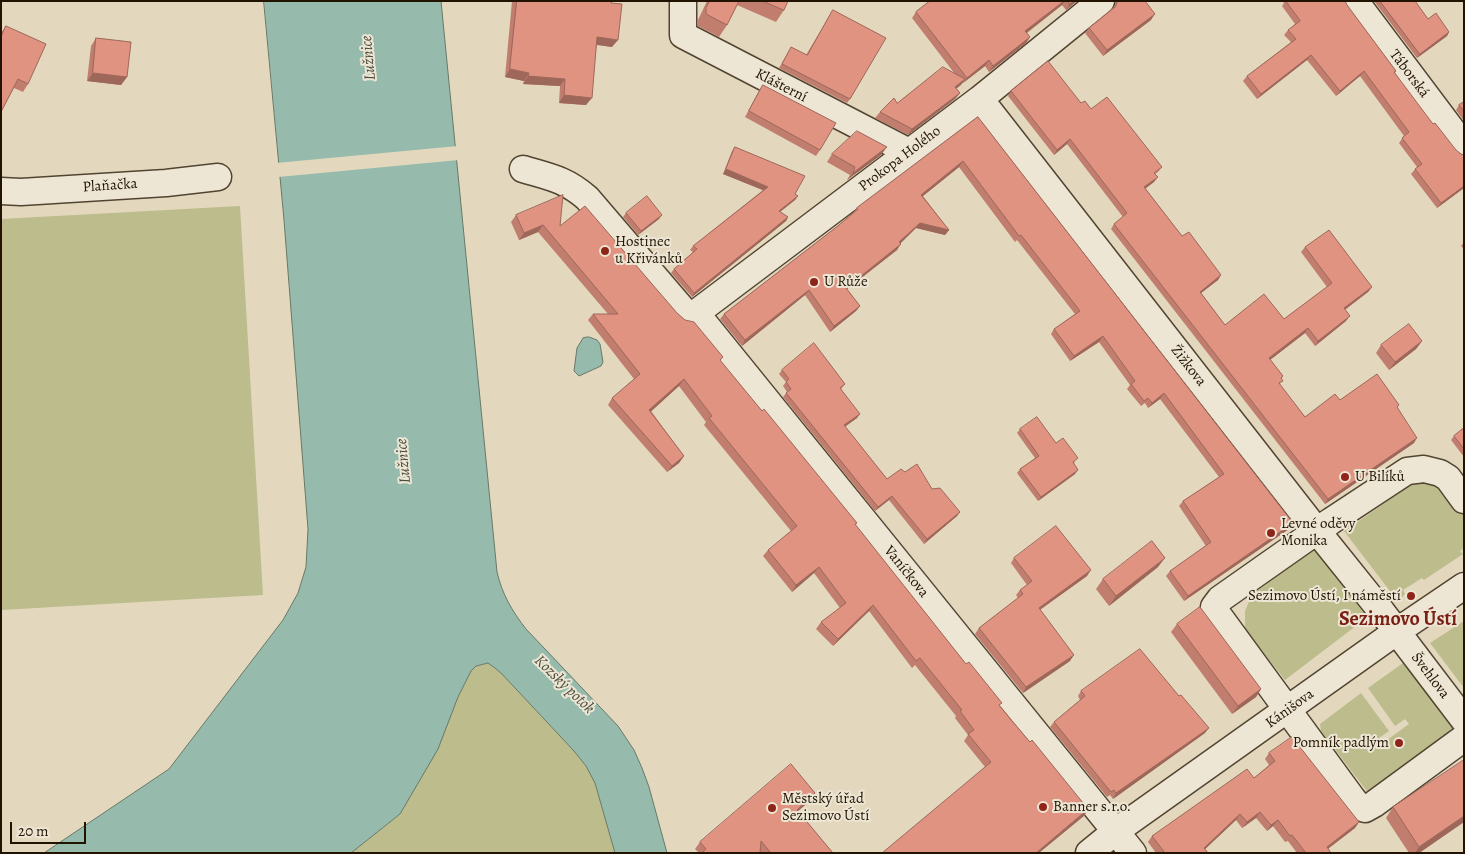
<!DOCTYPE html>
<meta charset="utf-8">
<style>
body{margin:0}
#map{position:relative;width:1465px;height:854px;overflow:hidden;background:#e3d8be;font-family:Alegreya,serif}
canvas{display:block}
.frame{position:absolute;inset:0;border:2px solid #221300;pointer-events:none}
.scale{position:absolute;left:10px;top:822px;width:76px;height:22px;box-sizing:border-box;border:2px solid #221300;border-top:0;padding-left:6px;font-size:15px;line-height:18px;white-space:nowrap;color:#221300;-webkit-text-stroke:4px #ede6d5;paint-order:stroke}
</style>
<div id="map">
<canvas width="1465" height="854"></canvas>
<div class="frame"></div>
<div class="scale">20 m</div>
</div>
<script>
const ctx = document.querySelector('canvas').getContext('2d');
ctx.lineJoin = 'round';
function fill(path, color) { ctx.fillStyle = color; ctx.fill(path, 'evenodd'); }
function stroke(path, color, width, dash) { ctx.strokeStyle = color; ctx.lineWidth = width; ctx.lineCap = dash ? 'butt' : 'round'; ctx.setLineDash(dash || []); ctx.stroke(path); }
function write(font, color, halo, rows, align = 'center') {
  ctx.font = font + ' Alegreya,serif'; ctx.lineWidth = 4; ctx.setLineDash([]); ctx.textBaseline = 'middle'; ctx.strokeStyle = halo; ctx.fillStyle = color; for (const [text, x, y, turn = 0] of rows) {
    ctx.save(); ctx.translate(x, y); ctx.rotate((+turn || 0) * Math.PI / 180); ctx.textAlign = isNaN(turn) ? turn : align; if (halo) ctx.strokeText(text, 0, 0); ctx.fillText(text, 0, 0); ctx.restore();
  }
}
fill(new Path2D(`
 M240,206L263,595L1,610V219Z
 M1424,482C1439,485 1457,499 1463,513C1465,520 1464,540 1464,548L1460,551L1463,554L1424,580L1422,578L1403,590L1405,594L1402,597L1393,595L1344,531L1413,484Z
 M1315,547L1369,616L1285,680L1245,629V611L1252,595Z
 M1464,621V688L1430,643Z
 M488,663L502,674L574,751L586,766L595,783L615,853H351L400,814L471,671L476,666Z
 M1403,663L1406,665L1455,728L1369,794L1321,731L1320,724L1361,693L1389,731L1379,738L1383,743L1409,724L1405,719L1395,726L1368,688Z`), '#bcbc8c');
const water = new Path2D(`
 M264,1H441L497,572C502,594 512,611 526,629L618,726L634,750L642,768L649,787L667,853H615L595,783L586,766L574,751L502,674L495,668L488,663L476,666L471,671L458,697L438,749L400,814L351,853H44L169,769L283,620L298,593L306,567L308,529L284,220Z
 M589,337L597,340L600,344L603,362L601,366L579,376L574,371L577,348L583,338Z`);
fill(water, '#96bbac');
stroke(water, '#687867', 1);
fill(new Path2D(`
 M458,146L459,160L278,177L276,163Z`), '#e3d8be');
const minor = new Path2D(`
 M683,1V35L909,152
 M1355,1L1464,146
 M980,99L1317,531L1382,612L1464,720
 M523,169C550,177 565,179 587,198L683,310L689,314L696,313
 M1,191L21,192L166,183L218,177
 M696,313L1133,853
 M696,313L980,99L1101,1
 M1464,500L1448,478L1440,473L1424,469L1407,471L1331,521L1220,599L1214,607L1216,612L1352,798L1359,807L1365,809L1374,804L1464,738
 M1089,853L1116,831L1396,632L1464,586`);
stroke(minor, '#524430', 29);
stroke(minor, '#ede6d5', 26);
fill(new Path2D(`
 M512,1H612V47L597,45L586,105L559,103L560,86L523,84L524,81L505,77Z
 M707,1H788L784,10L776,22L737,5L727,25L719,37L698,26V20Z
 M930,1H1077L1066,10L1062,5L1027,33L1030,37L1026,43L989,72L985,66L963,83H962L956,88L960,93L955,99L908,135L875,118L880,112L955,74L912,18L916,12Z
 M1115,1H1145L1151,20L1103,56L1085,33L1089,28L1115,6Z
 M1282,1H1345L1347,5L1396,71L1395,73L1464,188L1437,208L1411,174L1417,167L1399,143L1404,136L1360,76L1336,96L1307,60L1257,99L1243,81L1247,76L1291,42L1284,35L1288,30L1295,24L1282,6L1284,3Z
 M1374,1H1415L1428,19L1449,32L1447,36L1417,58Z
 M833,10L850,99L847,103L779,68L791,47L806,55Z
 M6,26L28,84L23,92L14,88L1,112V33Z
 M96,38L127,77L121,85L87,81L91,46Z
 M763,85L820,150L816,156L745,117L759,91Z
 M1011,91L1081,103L1091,109L1162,167L1158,172L1155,174L1154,182L1145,188L1182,236L1221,275L1218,280L1201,293L1225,325L1284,319L1327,287L1301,252L1305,247L1372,287L1368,292L1345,310L1346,321L1315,346L1305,333L1270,360L1283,376L1281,379L1280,385L1305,417L1340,400L1398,408L1414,443L1325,504L1111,229L1114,224L1123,217L1067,144L1054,155L1008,96Z
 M1464,102V121L1456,110L1459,105Z
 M978,117L1293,523L1289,529L1184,601L1166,576L1170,571L1206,546L1179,506L1183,501L1219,477L1160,399L1148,408L1145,403L1141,406L1127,389L1130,385L1099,342L1070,361L1051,334L1054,329L1075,314L1017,240L1015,242L959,167L923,196L949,230L945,235L916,228L900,243L897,250L847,289L860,306L856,311L830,332L805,295L742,346L720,319L724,314L839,225L853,213L857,208Z
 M735,147L798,196L795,200L780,212L788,217L786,221L692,297L671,273L674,269L693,252L690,250L693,246L763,190L723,174L732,151Z
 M832,154L881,155L847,180L850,175L827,162Z
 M626,213L659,219L638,235L623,217Z
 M516,215L560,226L677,313L723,357L720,361L857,523L855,525L966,664L1030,742L1088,809L1084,816L985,767L964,741L968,735L955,718L956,716L915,665L912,668L869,611L833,646L816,629L821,622L840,608L814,573L792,592L763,556L768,550L791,531L704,425L706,422L679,386L651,411L684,456L679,463L667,472L608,405L612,398L634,379L588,320L593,314H608L538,232L519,240L511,222Z
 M1464,242V249L1461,246Z
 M1422,341L1416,349L1389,370L1376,353L1381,345Z
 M782,370L845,384L841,389L857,418L845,427L887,479L905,472L932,489L960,512L957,516L924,544L889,500L875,511L783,397L787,392L783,386L786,382L779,374Z
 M1464,428V457L1451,440L1454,436Z
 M1020,429L1056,443L1075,462L1074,463L1075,474L1038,501L1017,473L1020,469L1035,458L1017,433Z
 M1014,558L1087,576L1040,610L1070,661L1023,693L975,634L979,628L1018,598L1016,595L1020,590L1027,585L1011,563Z
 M1158,567L1109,606L1096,589L1103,579Z
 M1177,624L1261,689L1256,697L1232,714L1171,632Z
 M1081,691L1205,733L1113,799L1110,795L1107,797L1050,727L1054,722L1080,700L1078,696Z
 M1269,753L1359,822L1355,828L1328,849L1331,853H1297L1288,841L1285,842L1273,826L1267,831L1256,818L1242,828L1236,820L1205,849L1208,853H1156L1148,842L1152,836L1254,778L1269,765L1265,759Z
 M811,800L798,811L833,853H761L760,852V853H699L695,849L700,842Z
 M1393,807L1464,822L1419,853H1409L1386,818Z`), '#c17e6e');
fill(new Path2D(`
 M1064,1H1065L1062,5L1021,37L1025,31Z
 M1074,1H1077L1066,10L1070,4Z
 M1155,14L1151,20L1103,56L1107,50Z
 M1449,32L1447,36L1417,58L1420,54Z
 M597,37L618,40L612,47L592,44Z
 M1030,37L1026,43L989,72L993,66Z
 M1311,55L1307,60L1257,99L1261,94Z
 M989,60L985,66L963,83L967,78Z
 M510,69L529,73L524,81L505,77Z
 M1364,71L1360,76L1336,96L1340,91Z
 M93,73L127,77L121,85L87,81Z
 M528,76L565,79L560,86L523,84Z
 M965,79L961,85L951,93L955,87Z
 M960,93L955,99L908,135L912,129Z
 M564,95L592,98L586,105L559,103Z
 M1070,139L1067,144L1054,155L1057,150Z
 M887,147L881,155L847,180L853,173Z
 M963,161L959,167L918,200L921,195Z
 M726,169L768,187L765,191L723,174Z
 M1158,177L1154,182L1141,192L1144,187Z
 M1464,186V188L1437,208L1441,203Z
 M798,196L795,200L776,215L779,211Z
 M662,215L659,219L638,235L641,231Z
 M788,217L786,221L692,297L694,293Z
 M920,223L949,230L945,235L916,228L896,248L899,242Z
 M543,225L538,232L519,240L524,233Z
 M901,244L897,250L842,293L846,288Z
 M1221,275L1218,280L1196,297L1200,292Z
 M1372,287L1368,292L1340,313L1344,308Z
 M809,290L805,295L742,346L745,340Z
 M860,306L856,311L830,332L834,326Z
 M1350,316L1346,321L1315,346L1318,341Z
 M1308,328L1305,333L1266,363L1269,358Z
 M1103,336L1099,342L1070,361L1074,356Z
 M1422,341L1416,349L1389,370L1395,362Z
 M684,379L679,386L645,417L649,410Z
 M1164,393L1160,399L1148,408L1152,403Z
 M860,414L857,418L841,429L844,425Z
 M1417,438L1414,443L1325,504L1328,499Z
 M684,456L679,463L667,472L672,466Z
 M1078,470L1075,474L1038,501L1041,497Z
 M892,496L889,500L875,511L878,507Z
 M960,512L957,516L924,544L927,539Z
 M1293,523L1289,529L1184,601L1188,596Z
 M1165,558L1158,567L1109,606L1116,596Z
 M819,567L814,573L792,592L796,585Z
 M1091,570L1087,576L1035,613L1039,608Z
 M873,605L869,611L833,646L838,639Z
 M1074,655L1070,661L1023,693L1026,687Z
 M1261,689L1256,697L1232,714L1238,706Z
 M1209,728L1205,733L1113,799L1116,793Z
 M815,793L811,800L792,816L797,810Z
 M1088,809L1084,816L1039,853H1036Z
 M1260,812L1256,818L1242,828L1247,822Z
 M1240,814L1236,820L1201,853L1204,848Z
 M1464,816V822L1419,853H1415L1419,847Z
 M1278,820L1273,826L1267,831L1271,825Z
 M1359,822L1355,828L1322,853L1327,847Z`), '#9d675a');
const building = new Path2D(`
 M517,1H612L611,3L622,4L618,40L597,37L592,98L564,95L565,79L528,76L529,73L510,69Z
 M710,1H739L727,25L706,14V8Z
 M763,1H788L784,10Z
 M930,1H1064L1025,31L1030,37L993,66L989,60L967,78L916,12Z
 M1068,1H1074L1070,4Z
 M1118,1H1145L1155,14L1107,50L1089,28L1115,7Z
 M1286,1H1345L1347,5L1396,71L1394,72L1433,124L1435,123L1456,150L1461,154L1464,155V186L1441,203L1415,169L1422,164L1402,138L1409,132L1364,71L1340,91L1311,55L1261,94L1247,76L1296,39L1288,30L1300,21Z
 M1380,1H1415L1428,19L1436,13L1449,32L1420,54Z
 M833,10L886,38L850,99L782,64L791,47L807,55Z
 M6,26L46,44L28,84L18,79L1,112V37Z
 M96,38L131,42L127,77L93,73Z
 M1048,61L1081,103L1085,101L1091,109L1107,97L1162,167L1154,173L1158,177L1144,187L1182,236L1189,232L1221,275L1200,292L1225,325L1264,294L1284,319L1332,283L1305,247L1329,230L1372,287L1344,308L1350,316L1318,341L1308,328L1269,358L1283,376L1281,378L1283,381L1279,383L1305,417L1335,394L1340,400L1377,374L1399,405L1397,407L1417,438L1328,499L1114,224L1127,213L1070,139L1057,150L1011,91Z
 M943,67L965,79L955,87L960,93L912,129L880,112L894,98L897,103Z
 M763,85L836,123L820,150L749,111Z
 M1464,102V111L1459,105Z
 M978,117L1293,523L1188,596L1170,571L1211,542L1183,501L1224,474L1164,393L1152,403L1148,398L1144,401L1131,384L1135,381L1103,336L1074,356L1054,329L1080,311L1021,235L1019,236L963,161L921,195L949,230L920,223L899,242L901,244L846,288L860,306L834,326L809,290L745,340L724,314L839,225L858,209L857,208Z
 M857,131L887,147L853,173L855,167L832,154Z
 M735,147L805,176L795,194L798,196L779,211L788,217L694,293L674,269L697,249L693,246L768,187L726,169Z
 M563,195L560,226L585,206L677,313L685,320L694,322L723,357L720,360L762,411L764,409L857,523L855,524L966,664L969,662L1002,703L999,705L1012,721L1030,742L1032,740L1088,809L1036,853H882L991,762L968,734L974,730L960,711L962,710L920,658L916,661L873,605L838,639L821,622L846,603L819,567L796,585L768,550L797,526L709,418L712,416L684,379L649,410L684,456L672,466L612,398L640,374L593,314H618L543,225L524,233L516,215Z
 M647,196L662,215L641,231L626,213Z
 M1409,324L1422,341L1395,362L1381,345Z
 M814,343L845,384L840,388L860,414L844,425L887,479L901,469L905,472L917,464L932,489L940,488L960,512L927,539L892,496L878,507L786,393L791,389L786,382L789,379L782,370Z
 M1037,417L1056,443L1063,438L1078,458L1073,462L1078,470L1041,497L1020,469L1039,456L1020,429Z
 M1464,428V449L1454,436Z
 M1056,526L1091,570L1039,608L1074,655L1026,687L979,628L1023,594L1020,590L1032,581L1014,558Z
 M1152,541L1165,558L1116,596L1103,579Z
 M1200,607L1261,689L1238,706L1177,624Z
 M1140,649L1179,696L1181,695L1209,728L1116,793L1114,790L1111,792L1054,722L1085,696L1081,691Z
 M1292,737L1359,822L1327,847L1331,853H1306L1292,835L1290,836L1278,820L1271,825L1260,812L1247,822L1240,814L1204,848L1208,853H1165L1152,836L1247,769L1254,778L1275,761L1269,753Z
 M1464,760V816L1419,847L1393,807Z
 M791,764L815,793L797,810L833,853H771L761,841L760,853H702L706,849L700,842Z`);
fill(building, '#e09380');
stroke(building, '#9d675a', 1);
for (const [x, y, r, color] of [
 [605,251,5,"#8f2418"],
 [814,282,5,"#8f2418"],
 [1345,477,5,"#8f2418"],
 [1271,533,5,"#8f2418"],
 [1411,596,5,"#8f2418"],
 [1399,743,5,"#8f2418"],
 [1043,807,5,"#8f2418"],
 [772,808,5,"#8f2418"]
]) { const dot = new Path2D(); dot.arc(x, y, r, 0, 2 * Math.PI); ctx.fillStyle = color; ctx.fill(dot); stroke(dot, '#ede6d5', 2); }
write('15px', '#221300', '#ede6d5', [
 ["Táborská",1409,74,53],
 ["Klášterní",781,86,27],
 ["Prokopa Holého",900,159,-37],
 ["Plaňačka",110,186,-4],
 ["Žižkova",1188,366,52],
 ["Vaníčkova",906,572,51],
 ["Švehlova",1430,676,53],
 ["Kánišova",1290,709,-36]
]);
write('15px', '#221300', '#ede6d5', [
 ["Hostinec",615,242],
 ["u Křivánků",615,259],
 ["U Růže",824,282],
 ["U Bilíků",1355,477],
 ["Levné oděvy",1281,524],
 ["Monika",1281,541],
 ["Sezimovo Ústí, I náměstí",1401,596,"right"],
 ["Pomník padlým",1389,743,"right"],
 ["Městský úřad",782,799],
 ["Sezimovo Ústí",782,816],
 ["Banner s.r.o.",1053,807]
], 'left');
write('italic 16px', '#4b4e3c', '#ede6d5', [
 ["Lužnice",369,58,-95],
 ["Lužnice",404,461,-95],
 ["Kozský potok",564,685,44]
]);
write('bold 20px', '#7a1f14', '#ede6d5', [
 ["Sezimovo Ústí",1398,620]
]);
</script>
